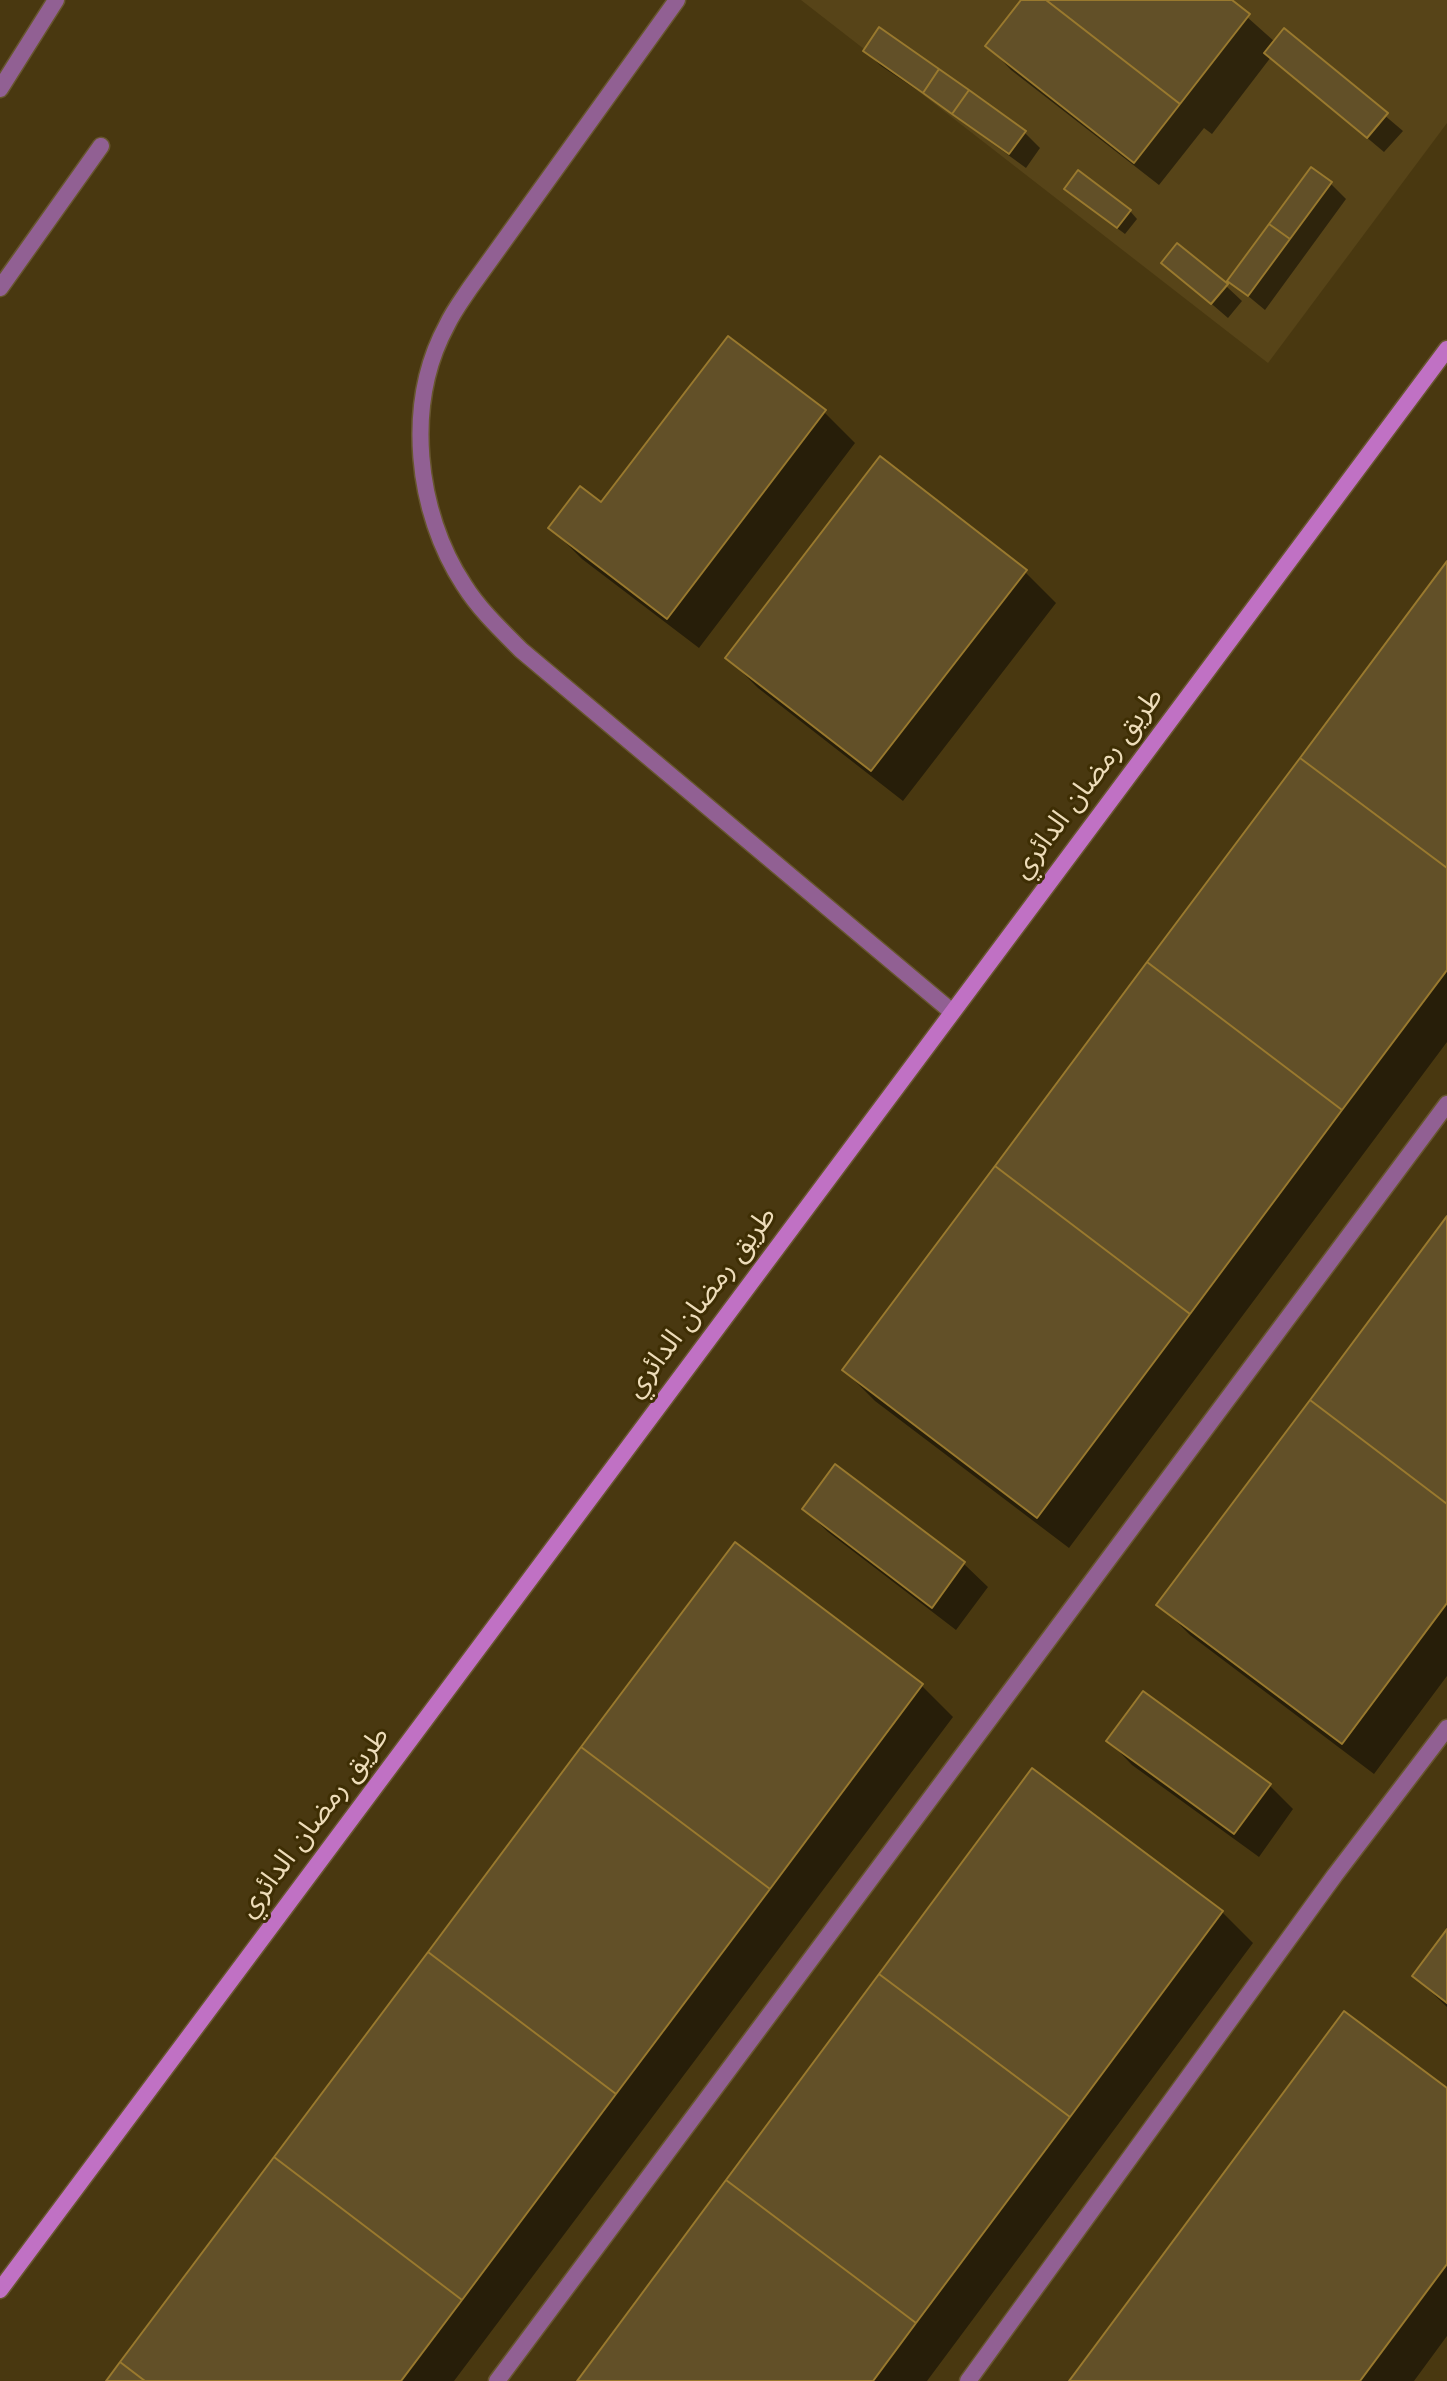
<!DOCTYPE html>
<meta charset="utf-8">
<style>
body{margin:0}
canvas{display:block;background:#493810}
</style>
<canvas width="1447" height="2381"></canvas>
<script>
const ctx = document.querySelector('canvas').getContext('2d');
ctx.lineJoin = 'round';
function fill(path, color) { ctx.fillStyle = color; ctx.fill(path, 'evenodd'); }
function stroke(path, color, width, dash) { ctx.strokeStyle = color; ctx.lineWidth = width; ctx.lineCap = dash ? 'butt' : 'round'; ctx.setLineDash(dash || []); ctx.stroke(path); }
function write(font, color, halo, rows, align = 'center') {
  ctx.font = font + ' Jost,"Noto Sans Arabic",sans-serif'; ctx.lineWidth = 6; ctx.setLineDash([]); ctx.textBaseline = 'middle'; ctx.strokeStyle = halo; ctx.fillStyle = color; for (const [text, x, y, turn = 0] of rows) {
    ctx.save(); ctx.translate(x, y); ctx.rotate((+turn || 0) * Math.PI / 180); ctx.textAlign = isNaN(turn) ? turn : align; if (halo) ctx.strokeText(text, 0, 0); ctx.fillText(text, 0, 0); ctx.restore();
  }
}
fill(new Path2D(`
 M801,0H1447V123L1268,363Z`), '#574418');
fill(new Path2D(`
 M1024,0H1228L1275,42L1284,30L1403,131L1384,152L1271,57L1212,134L1204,128L1159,185L1011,70L988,46Z
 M865,51L1024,132L1040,148L1026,168L941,106L881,66Z
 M1330,183L1346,199L1265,310L1230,281Z
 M1074,196L1130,211L1137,219L1125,234Z
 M1164,263L1226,286L1242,301L1228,318Z
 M824,412L855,443L699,648L582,559L551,528Z
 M1447,564V1042L1069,1548L875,1401L844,1370Z
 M1025,572L1056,603L903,801L758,688L727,657Z
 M1447,1220V1676L1374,1774L1190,1635L1159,1604Z
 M836,1467L964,1564L988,1587L956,1630L828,1532L804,1509Z
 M922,1686L953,1717L454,2381H109Z
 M1109,1741L1269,1785L1293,1809L1259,1857L1132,1765Z
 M1222,1912L1253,1943L927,2381H580Z
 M1447,1933V2007L1414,1976Z
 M1447,2090V2336L1414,2381H1072Z`), '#0007');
const building = new Path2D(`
 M1021,0H1046L1180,104L1134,163L985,46Z
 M1046,0H1232L1250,14L1180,104Z
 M879,27L939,69L923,93L863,51Z
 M1284,28L1388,113L1367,138L1264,53Z
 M939,69L969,90L952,114L923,93Z
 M969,90L1026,131L1009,154L952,114Z
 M1311,167L1332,182L1290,239L1269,224Z
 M1078,170L1131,210L1117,228L1064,189Z
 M1269,224L1290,239L1248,296L1227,281Z
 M1177,243L1228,284L1211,304L1161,263Z
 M728,336L826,410L667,619L548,528L580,486L601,502Z
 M880,456L1027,570L871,771L725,658Z
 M1447,561V868L1300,758Z
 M1300,758L1447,868V970L1342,1110L1147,962Z
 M1147,962L1342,1110L1190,1314L995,1166Z
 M995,1166L1190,1314L1037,1518L842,1370Z
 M1447,1216V1504L1310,1400Z
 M1310,1400L1447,1504V1603L1342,1744L1156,1605Z
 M835,1464L965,1562L932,1608L802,1509Z
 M735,1542L923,1684L770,1889L581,1747Z
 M1143,1691L1271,1784L1234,1834L1106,1741Z
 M581,1747L770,1889L616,2094L428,1952Z
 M1032,1768L1223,1911L1070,2117L879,1974Z
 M1447,1929V2003L1412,1976Z
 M428,1952L616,2094L462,2300L274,2157Z
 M879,1974L1070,2117L916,2323L726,2180Z
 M1344,2011L1447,2088V2264L1360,2381H1069Z
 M274,2157L462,2300L401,2381H145L120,2362Z
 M726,2180L916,2323L873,2381H577Z
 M120,2362L145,2381H106Z`);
fill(building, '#625028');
stroke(building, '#99792e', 2);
const lane = new Path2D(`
 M0,89L56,0
 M0,288L101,146
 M497,2381L1447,1104
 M968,2381L1335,1875L1447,1728`);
const street = new Path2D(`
 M677,0L470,288C462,300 453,312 447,325C404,404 416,512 464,585C479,609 500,629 521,650L951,1011`);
const secondary = new Path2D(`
 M0,2290L1447,349`);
stroke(lane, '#67562e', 19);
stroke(street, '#67562e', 19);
stroke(secondary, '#67562e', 19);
stroke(lane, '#916093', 16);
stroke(street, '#916093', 16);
stroke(secondary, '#c071c4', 16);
write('28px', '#eddcb9', '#3e2e04', [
 ["طريق رمضان الدائري",1089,784,-53],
 ["طريق رمضان الدائري",702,1303,-53],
 ["طريق رمضان الدائري",315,1823,-53]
]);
</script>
